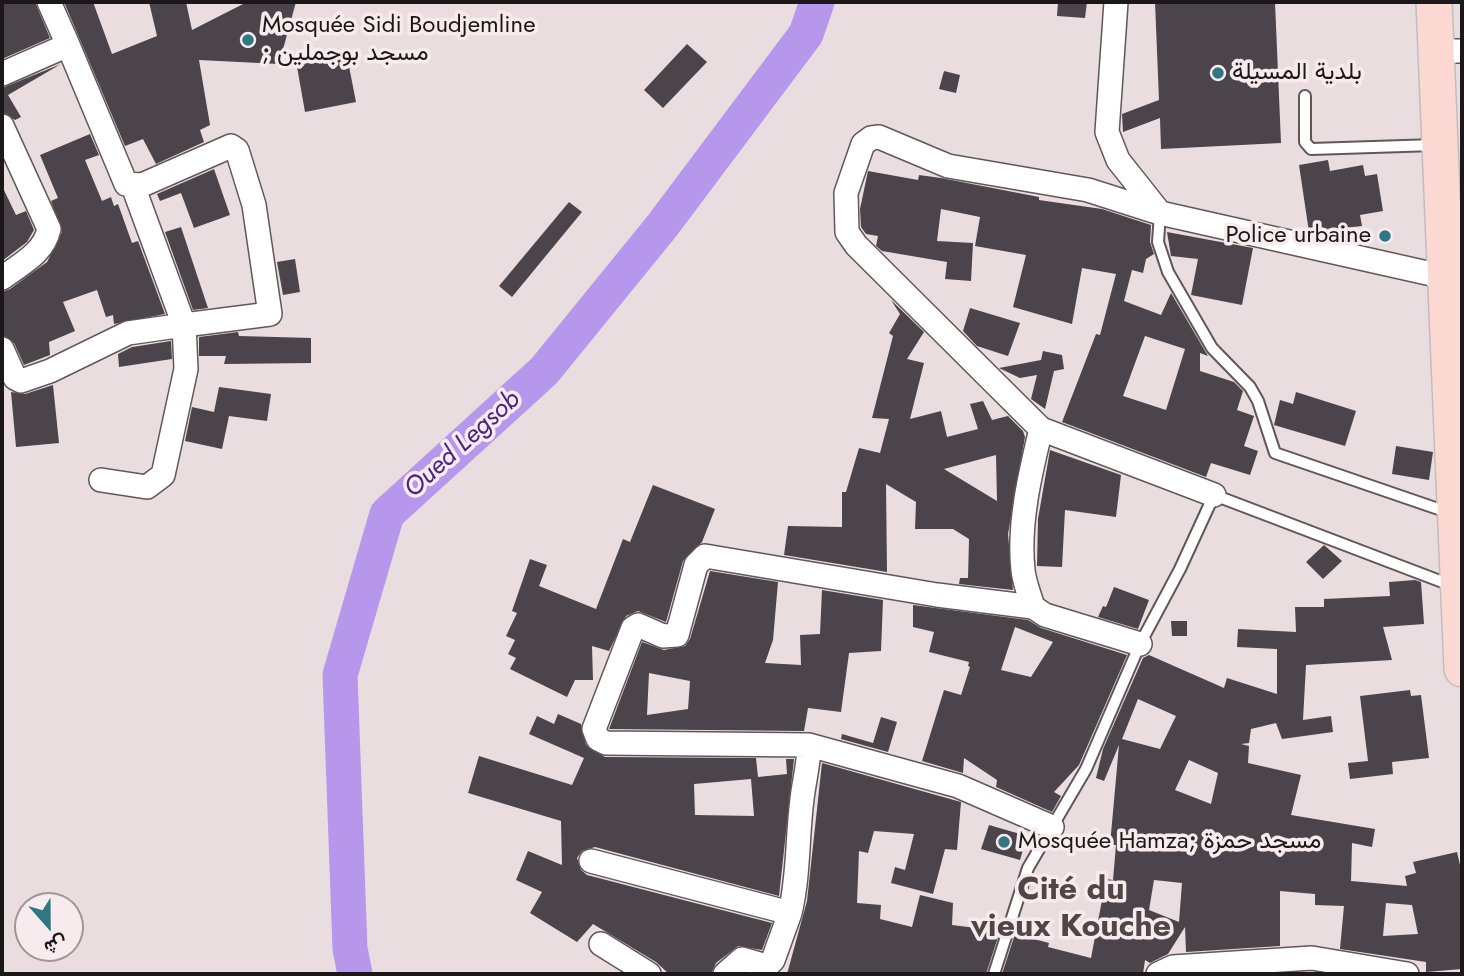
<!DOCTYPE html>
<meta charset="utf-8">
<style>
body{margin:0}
#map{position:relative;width:1464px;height:976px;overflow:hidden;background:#eadde0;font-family:Jost,Vazirmatn,sans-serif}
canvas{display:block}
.frame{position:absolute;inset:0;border:4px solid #1c1718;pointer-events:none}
.north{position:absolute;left:14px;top:892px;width:70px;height:70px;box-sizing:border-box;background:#f7ebee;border:2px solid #9f9698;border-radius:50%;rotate:159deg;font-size:19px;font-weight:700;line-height:28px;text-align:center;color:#1c1718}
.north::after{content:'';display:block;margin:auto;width:24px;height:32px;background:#307782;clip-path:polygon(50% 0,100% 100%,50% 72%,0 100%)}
</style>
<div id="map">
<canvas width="1464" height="976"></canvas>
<div class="frame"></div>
<div class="north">ش</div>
</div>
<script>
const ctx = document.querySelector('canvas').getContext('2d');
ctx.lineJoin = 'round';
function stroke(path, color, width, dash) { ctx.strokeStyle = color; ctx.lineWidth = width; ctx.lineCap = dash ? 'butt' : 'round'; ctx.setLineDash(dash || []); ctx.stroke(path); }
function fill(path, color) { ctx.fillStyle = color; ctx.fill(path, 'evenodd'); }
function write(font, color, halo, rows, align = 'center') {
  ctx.font = font + ' Jost,Vazirmatn,sans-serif'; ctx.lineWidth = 7; ctx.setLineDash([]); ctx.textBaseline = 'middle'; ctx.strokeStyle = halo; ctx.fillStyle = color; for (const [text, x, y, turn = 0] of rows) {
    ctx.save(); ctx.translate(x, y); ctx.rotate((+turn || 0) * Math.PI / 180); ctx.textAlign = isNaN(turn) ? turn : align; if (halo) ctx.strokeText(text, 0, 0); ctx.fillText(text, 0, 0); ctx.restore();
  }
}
stroke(new Path2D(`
 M355,974L350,949L340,675L387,514L544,371L662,226L806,34L817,2`), '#b697ec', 35);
fill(new Path2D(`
 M2,2H35L50,38L2,59Z
 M64,2H93L112,54L157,36L149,2H186L192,30L247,2H296L279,64L199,60L210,125L200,130L204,142L156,164L143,139L125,146Z
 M1058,2H1087L1085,18L1057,16Z
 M1155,2H1275L1281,143L1161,149L1160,118L1123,132L1122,114L1159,100Z
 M687,44L707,62L663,108L644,90Z
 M346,51L356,102L305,112L296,61Z
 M61,64L8,95L21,117L15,120L2,112V88Z
 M944,71L960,75L956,93L939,89Z
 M90,134L99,155L85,160L102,201L111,197L114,206L118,204L132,243L138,241L165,314L114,324L113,315L106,317L97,290L63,302L75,331L49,342L50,355L24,365L14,343L2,335V292L10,289L47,262L62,232L51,201L58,198L40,155Z
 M1328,160L1330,171L1363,165L1365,176L1377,174L1383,211L1360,215L1362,226L1309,232L1299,165Z
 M214,169L230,215L194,228L181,193L160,201L157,194Z
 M868,171L918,180L919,175L941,178L1039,197V200L1102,209L1151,225L1150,242L1154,254L1146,259L1143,273L1132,270L1124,301L1161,315L1171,293L1208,356L1200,353V371L1234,382L1243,391L1237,410L1254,416L1244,446L1258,451L1250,475L1211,463L1206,477L1062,422L1096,334L1100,335L1116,274L1082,268L1072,324L1013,307L1026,255L975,246L980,217L941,209L937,241L973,243L971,281L945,279L947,262L882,251L876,246L878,236L866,234L861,227L860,209ZM1145,336L1185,349L1166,410L1123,396Z
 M2,186L16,215L26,211L34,230L27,242L2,261Z
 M569,202L582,212L512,297L499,286Z
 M181,227L208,308L193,310L165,232Z
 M1167,232L1253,248L1242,305L1191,295L1198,259L1171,256Z
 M295,259L300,292L283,295L277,262Z
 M891,300L924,332L907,359L924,363L910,419L941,411L947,437L978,429L970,404L983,401L992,420L1008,416L1023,431L1025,437L1008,534L1013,590L959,584L960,578H968L969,539L953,529H915L916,502L886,484L887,572L784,555L788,526L842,527V492H846L859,448L880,453L889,419L872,418L893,336L889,333L900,314ZM996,455L997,501L944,469Z
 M970,308L1020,323L1008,356L977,346L963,331Z
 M238,332L239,336L311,338V363L224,364L226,356H199V337Z
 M171,341L172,359L119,367L118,354L132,347Z
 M1043,351L1062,355L1064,369L1054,371L1045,409L1031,399L1037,375L1020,378L999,368L1041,360Z
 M53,385L59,443L16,447L11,392L25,394Z
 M219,387L271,394L267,421L229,416L222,449L185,441L192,407L214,412Z
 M1296,392L1356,411L1345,446L1274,425L1280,400L1293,404Z
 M1396,446L1433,452L1429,480L1392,474Z
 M1050,450L1121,475L1116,517L1065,510L1062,567L1037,566L1038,519Z
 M653,485L715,509L702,542L683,561L666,622L638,611L626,616L609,651L592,646L593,680H575L567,697L510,669L516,658L508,654L515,640L506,636L517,613L512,611L530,559L547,565L539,586L596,609L623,539L630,542Z
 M1324,545L1342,561L1323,579L1306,562Z
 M710,571L778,582L773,640L765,663L801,665L800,635L820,634L822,590L883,600L881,651L849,653L841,712L808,708L804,731L609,729L642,642L664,650L685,646L690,639ZM649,673L690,681L688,709L647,715Z
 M1415,580L1421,582L1424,624L1383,627L1392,660L1306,665L1303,720L1331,716L1333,732L1282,739L1276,723L1251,729L1249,743L1241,744L1249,746L1248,763L1301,775L1291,815L1375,829L1372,847L1352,843L1351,881L1407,886L1405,876L1416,873L1413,862L1457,852L1462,874V969L1426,972V962L1340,949L1344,906L1315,905V894L1280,891V946L1186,952L1185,927L1168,954L1150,963L1145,960L1143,974H1002L1015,934L1049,943L1048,947L1091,958L1106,879L1113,880L1116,845H1110L1119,745L1104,781L1096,778L1103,749L1143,658L1149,655L1224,688L1227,678L1277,694V649L1237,647L1238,629L1296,632L1295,607H1324V599L1390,596L1389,582ZM1138,699L1176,716L1160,749L1122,739ZM1189,760L1218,773L1211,804L1175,790ZM1154,880L1182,883L1179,922L1149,910ZM1386,903L1412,905L1418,934L1383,936Z
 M1114,587L1149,600L1138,629L1098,617L1103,606L1106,607Z
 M913,605L1028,620L1041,628L1127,655L1079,765L1054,792L1061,796L1052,812L996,787L997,780L964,758L963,773L922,761L944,690L961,695L970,667L968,666L969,662L929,652L934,632L913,627ZM1015,627L1053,642L1031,677L1001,670Z
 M1171,621H1187V636H1172Z
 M1410,690L1411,696L1421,695L1429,758L1392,762L1393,774L1350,779L1348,763L1368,761L1360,696Z
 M558,714L581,724L586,745L605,757L756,758L758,777L787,774L786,759H794L779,896L595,847L582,851L577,858L581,870L587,875L772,923L762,950L738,946L716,963L711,974H669L656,962L593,924L577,942L530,913L542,892L516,880L528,851L562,865L561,821L468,793L479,756L572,785L584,758L529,734L537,716L554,724ZM751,779L754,816L695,815L694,784Z
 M881,717L897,722L888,752L841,739L842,734L873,743Z
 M822,763L961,802L957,850L945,849L933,894L891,883L895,867L905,870L914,834L874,831L868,853L859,851L857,903L881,905L880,919L912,927L920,895L953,903L952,925L1000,931L986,974H787L807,901Z
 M989,825L1027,836L1020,860L981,849Z`), '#4b444a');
const service = new Path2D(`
 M1305,96V142L1311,149L1435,145
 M1160,213L1158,242L1168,272L1212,348L1250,387L1258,401L1275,453L1450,513
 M994,974L1028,868L1086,769L1140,644L1180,569L1214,495L1453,586`);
const minor = new Path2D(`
 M1116,2L1107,132L1118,160L1160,213L1445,277L1459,276
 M68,45L126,184L142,185L231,146L237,150L254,205L270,314L184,325L133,186
 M1436,51H1462
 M2,74L68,45L49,2
 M2,126L49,229C44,253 21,264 2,278
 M1160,213L1088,190L948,166L879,137L871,138L863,144L846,193L847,232L856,245L1041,429L1214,495
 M2,349L15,378L21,381L50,371L128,333L184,325L186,369L163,475L147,487L101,480
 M1041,429C1030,474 1018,524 1023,570C1024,582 1030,596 1033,607L1045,615L1140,644
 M809,745L606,743L598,739L594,729L633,628L638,625L663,636L677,635L696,565L705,556L937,595L1033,607
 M591,861L790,913C799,875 797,838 802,799C804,781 809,764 809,745L958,786L1052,827
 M601,944L649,974
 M725,974L742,959L767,966L773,960L790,913
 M1158,974L1173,967L1312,958L1407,974`);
const primary = new Path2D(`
 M1434,2L1462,669`);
stroke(service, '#615759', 14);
stroke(minor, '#615759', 26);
stroke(primary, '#bfbebe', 38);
stroke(service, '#fff', 10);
stroke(minor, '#fff', 23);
stroke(primary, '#fbd8d1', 35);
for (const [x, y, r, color] of [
 [248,40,7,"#307782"],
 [1218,73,7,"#307782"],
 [1385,236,7,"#307782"],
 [1004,842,7,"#307782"]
]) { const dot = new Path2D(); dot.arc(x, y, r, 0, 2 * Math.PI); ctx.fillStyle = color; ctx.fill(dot); stroke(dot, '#f7ebee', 2.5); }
write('24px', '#1c1718', '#f7ebee', [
 ["Mosquée Sidi Boudjemline",262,26],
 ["; مسجد بوجملين",262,54],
 ["بلدية المسيلة",1232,73],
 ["Police urbaine",1371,236,"right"],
 ["Mosquée Hamza; مسجد حمزة",1018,842]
], 'left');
write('italic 26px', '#502284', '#f7ebee', [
 ["Oued Legsob",463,445,-42]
]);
write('bold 32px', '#504648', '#f7ebee', [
 ["Cité du",1071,891],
 ["vieux Kouche",1071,928]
]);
</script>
